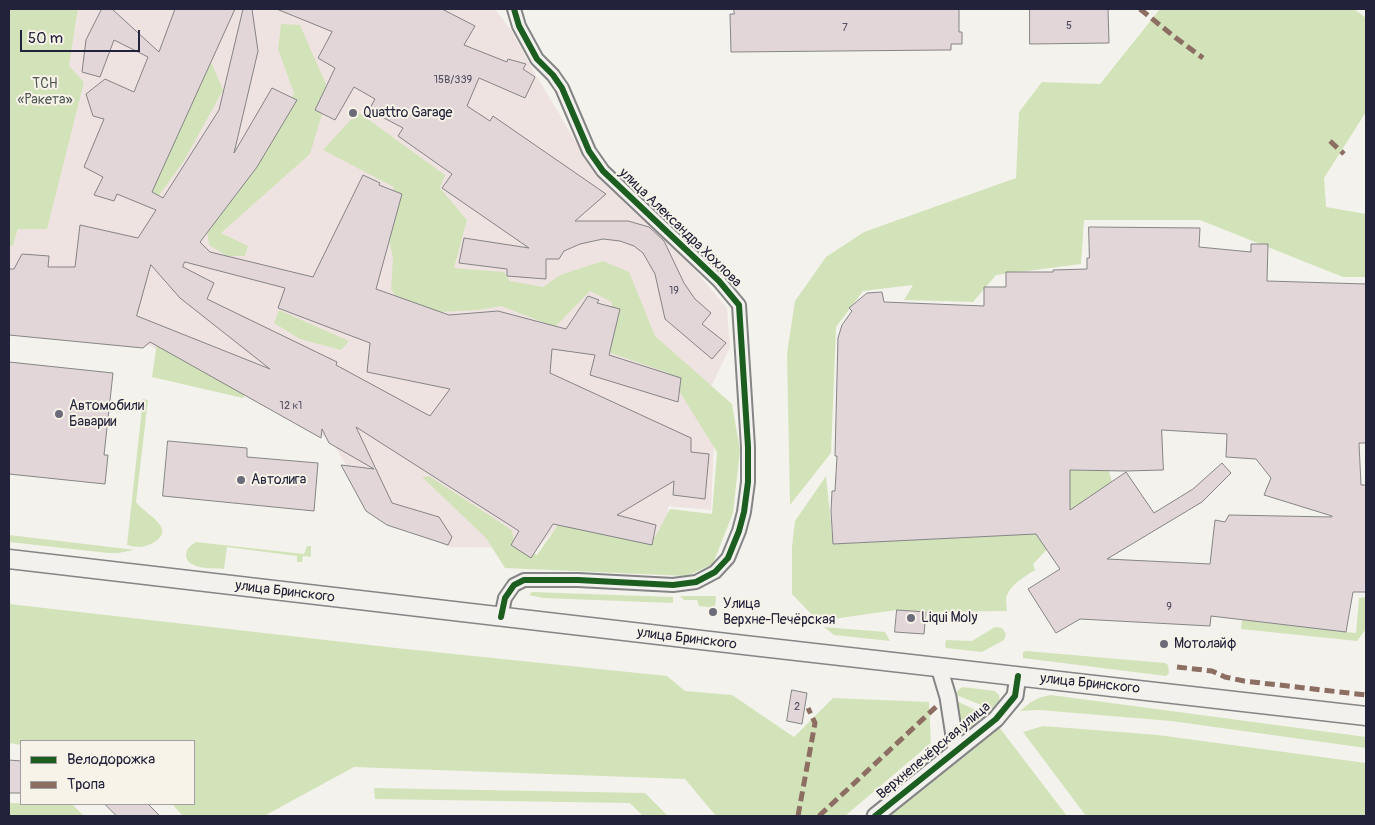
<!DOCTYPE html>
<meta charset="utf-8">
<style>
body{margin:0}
#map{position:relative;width:1375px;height:825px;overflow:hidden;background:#f4f2ec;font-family:Pangolin,sans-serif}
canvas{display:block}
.frame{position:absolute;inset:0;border:10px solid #22223b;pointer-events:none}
.legend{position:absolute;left:20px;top:740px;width:175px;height:65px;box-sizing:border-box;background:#f7f3e8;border:1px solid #a29fa3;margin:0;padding:6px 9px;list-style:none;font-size:15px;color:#22223b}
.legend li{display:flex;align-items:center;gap:10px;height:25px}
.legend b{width:25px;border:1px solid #a29fa3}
.scale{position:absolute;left:20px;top:30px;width:120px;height:22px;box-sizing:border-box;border:2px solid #22223b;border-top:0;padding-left:6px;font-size:15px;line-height:18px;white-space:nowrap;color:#22223b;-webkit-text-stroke:4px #f7f3e8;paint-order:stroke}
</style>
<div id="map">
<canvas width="1375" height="825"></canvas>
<div class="frame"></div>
<ul class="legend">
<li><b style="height:6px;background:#1b5e20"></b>Велодорожка</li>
<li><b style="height:6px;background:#8d6e63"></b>Тропа</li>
</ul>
<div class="scale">50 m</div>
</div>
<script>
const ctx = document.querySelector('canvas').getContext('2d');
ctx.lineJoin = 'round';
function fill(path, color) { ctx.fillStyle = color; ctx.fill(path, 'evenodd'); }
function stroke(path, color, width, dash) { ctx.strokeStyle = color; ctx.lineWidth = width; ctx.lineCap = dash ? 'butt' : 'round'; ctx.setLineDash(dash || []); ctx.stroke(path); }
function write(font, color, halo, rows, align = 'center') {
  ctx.font = font + ' Pangolin,sans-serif'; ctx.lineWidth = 4; ctx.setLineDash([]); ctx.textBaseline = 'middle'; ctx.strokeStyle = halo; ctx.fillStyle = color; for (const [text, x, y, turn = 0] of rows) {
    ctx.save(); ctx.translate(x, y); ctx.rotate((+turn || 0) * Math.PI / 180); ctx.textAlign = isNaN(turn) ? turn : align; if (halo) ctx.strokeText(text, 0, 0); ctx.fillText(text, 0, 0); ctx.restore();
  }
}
fill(new Path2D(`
 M78,9H495L513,33L533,70L586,159L616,191L672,243L727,308L730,347L703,404L715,418L711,510L668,506V545L555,529L538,548L449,547L382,518L366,499L331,440L150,346L9,333V246H13L69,66Z`), '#efe3e1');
fill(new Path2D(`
 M9,9H78L69,66L84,82L47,229H18L13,246H9Z
 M1160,9H1354L1366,18V112L1324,178L1326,207L1366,214V277H1343L1200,220H1084L1081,264L996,275L973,302L904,300L913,285L863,291L836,327L831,453L790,505L787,353L795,301L826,257L864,232L1016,178L1019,112L1042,82L1100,84Z
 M281,24L300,25L329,91L310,154L221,233L248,246L245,256H227L209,245L204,209L273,139L294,93L278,49Z
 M212,64L223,90L185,159L151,207L147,192L194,66Z
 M358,112L445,175L440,188L467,220L454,268L504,272L510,281L543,287L560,275L603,261L629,272L655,336L732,404L740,450L733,513L713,564L687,576L505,568L486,538L422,477L429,476L512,530L514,541L537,555L560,522L655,537L670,509L712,514L717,452L668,373L608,352L612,302L590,291L555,327L501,306L478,310L440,312L399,301L391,289L393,258L383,212L394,187L323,150Z
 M279,310L349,341L341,350L300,339L274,323Z
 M157,343L255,376L243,398L152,377Z
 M143,399L148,400L136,502C143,511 155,517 160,525C169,537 149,547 139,547C136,547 131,546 127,545Z
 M1070,470L1109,471L1112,482L1033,564L1035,570C1026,576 1012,583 1007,595C1005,599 1007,606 1007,611L926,612L897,610L818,621L792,594V547L795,521L826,476L833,544L1032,534L1047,525L1070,497Z
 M9,535L127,549L134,550L118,553H108L9,542Z
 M196,542L304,554L307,546H311V557L303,556L302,562H297V556L227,547L224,569C214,568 185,570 186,554C187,548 191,545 196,542Z
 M532,592L673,597V603L544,598L529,595Z
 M680,596H716L715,608L699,606L697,600H684Z
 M1366,597V629L1357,641L1241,629L1242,620L1356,633L1359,598Z
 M9,604L396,648L667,676L685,691L732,695L794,737L833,698L929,702L931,743L845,816H716L685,779L354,767L264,816H183L172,804H194V741H21V745L9,743Z
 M824,627L885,632L890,641L834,635Z
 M995,627L1002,628L1006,634L1004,640L982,652L946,648L945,645L946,640L972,641Z
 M1026,651L1165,663L1168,665L1169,673L1166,676L1023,658V652Z
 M963,687L995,691L999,695C1000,702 999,705 994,710L956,695L958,690Z
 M1051,695L1366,737V748L1171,721L1039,710L1020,711C1030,702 1037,697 1051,695Z
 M956,701L987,715L967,730L963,731L959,727Z
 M1043,726L1158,735L1366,763V816H1086L1023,732Z
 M999,727L1067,816H889Z
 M374,788L645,793L668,816H643L630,803L375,799Z
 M9,803L72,804L84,816H10Z`), '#d3e3b9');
const building = new Path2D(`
 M102,9H112L159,52L175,9H235L152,192L163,198L219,110L243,9H252L258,51L234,153L272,88L297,100L257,167L200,242L210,252L313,277L363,175L380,183L379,185L402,194L376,289L449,315L498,311L566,329L588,296L599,300L597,303L620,309L609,355L681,378L678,402L590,375L595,355L552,349L550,373L691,438V452L709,454L705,499L673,495L674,481L617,515L656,525L652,545L553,524L531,558L511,545L519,531L356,427L392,503L439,517L452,537L448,545L387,525L366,511L341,465L374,469L329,443L322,429L321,438L150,342L143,348L9,335V269H14L22,254L49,256L48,267H75L80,225L138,238L156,210L117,194L114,201L94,195L103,177L84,167L104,119L93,116L86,94L105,79L134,92L148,57L114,40L100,77L82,72L86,40ZM185,262L285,288L278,308L370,343L367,372L450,389L430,416L336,365L337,362L207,299L214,283L183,267ZM151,265L180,298L270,369L137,316Z
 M277,9H442L475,26L464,45L507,62L508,59L526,64L523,69L535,77L525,98L479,78L467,106L490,121L493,116L606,194L575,221H628L649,227L664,241L684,283L695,299L711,313L702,324L726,343L712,359L665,319L655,274L643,253L634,246L620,241L603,239L580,244L564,251L559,259H546V279L507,276V269L459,263L464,238L529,248L442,188L452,174L398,136L403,128L369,110L375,99L354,87L335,120L315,110L335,68L318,58L332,32Z
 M734,9H959V32H962V44H951V50H944L731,52L730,14H734Z
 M1030,9H1108L1109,43L1030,44Z
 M1089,227L1200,228L1199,247L1251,252V244H1268L1267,281L1366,284V443H1359L1361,485H1366V592H1353L1346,632L1211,616L1210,626L1080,619L1056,633L1028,589L1060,569L1036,534L833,544L831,511L832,491H835L837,456H835L838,338L842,325L852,311L849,308L867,293L882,292L884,302L984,306V287H1006V272H1053V270L1087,269V258H1089ZM1162,430L1227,434L1226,457L1256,459L1271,478L1264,495L1332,516V517L1229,515L1225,522L1215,520L1210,564L1107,559L1202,502L1231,473L1222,463L1193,489L1154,513L1126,472L1070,510V470L1126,471L1163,470Z
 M9,362L113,373L104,455H108L105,484L9,474Z
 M168,441L247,448V457L318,463L314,511L163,496Z
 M897,610L926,612L924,634L895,632Z
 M792,690L807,693L802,724L787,721Z
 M9,760L21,761V793H9Z
 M105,804H148L160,816H117Z`);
fill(building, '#e2d6d8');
stroke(building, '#858486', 1);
const minor = new Path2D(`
 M501,617L505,598L514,585L524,580H578L673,585L696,582L715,572L728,558L739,531L744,512L748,482V447L739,305L719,281L603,171L589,151L562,88L553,75L537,59L519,26L514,9`);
const tertiary = new Path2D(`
 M939,667L948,697L956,749
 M875,816L996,719L1015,696L1018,676`);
const secondary = new Path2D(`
 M9,559L744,645L1366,716`);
stroke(minor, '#858486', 16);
stroke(tertiary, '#858486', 19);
stroke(secondary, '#858486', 21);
stroke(minor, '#f2f1ed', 12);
stroke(tertiary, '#f2f1ed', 15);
stroke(secondary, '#f2f1ed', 18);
stroke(new Path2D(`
 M1140,9L1176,38L1203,58
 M1330,141L1344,154
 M1177,667L1212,671L1225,677L1244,681L1366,695
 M798,816L815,723L808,708
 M819,816L938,705`), '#8d6e63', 5, [10, 5]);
stroke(new Path2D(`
 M501,617L505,598L514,585L524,580H578L673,585L696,582L715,572L728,558L739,531L744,512L748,482V447L739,305L719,281L603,171L589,151L562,88L553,75L537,59L519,26L514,9
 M875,816L996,719L1015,696L1018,676`), '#1b5e20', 6);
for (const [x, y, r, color] of [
 [353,113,5,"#6c6b79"],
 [59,414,5,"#6c6b79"],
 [241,480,5,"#6c6b79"],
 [713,612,5,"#6c6b79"],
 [911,618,5,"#6c6b79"],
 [1164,644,5,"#6c6b79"]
]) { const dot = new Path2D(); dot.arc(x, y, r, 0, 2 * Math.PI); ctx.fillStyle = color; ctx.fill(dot); stroke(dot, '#f7f3e8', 2); }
write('11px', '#524f62', null, [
 ["5",1069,26],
 ["7",845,28],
 ["15В/339",453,80],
 ["19",674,291],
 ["12 к1",291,406],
 ["9",1169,607],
 ["2",797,707]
]);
write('14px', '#4f5854', '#f7f3e8', [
 ["ТСН",45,84],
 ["«Ракета»",45,100]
]);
write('14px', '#22223b', '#f7f3e8', [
 ["Quattro Garage",363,113],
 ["Автомобили",69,406],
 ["Баварии",69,422],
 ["Автолига",251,480],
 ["Улица",723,604],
 ["Верхне-Печёрская",723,620],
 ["Liqui Moly",921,618],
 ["Мотолайф",1174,644]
], 'left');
write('14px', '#22223b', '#f7f3e8', [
 ["улица Александра Хохлова",680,228,44],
 ["улица Бринского",285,592,7],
 ["улица Бринского",687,639,7],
 ["улица Бринского",1090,684,6],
 ["Верхнепечёрская улица",934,751,-40]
]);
</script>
